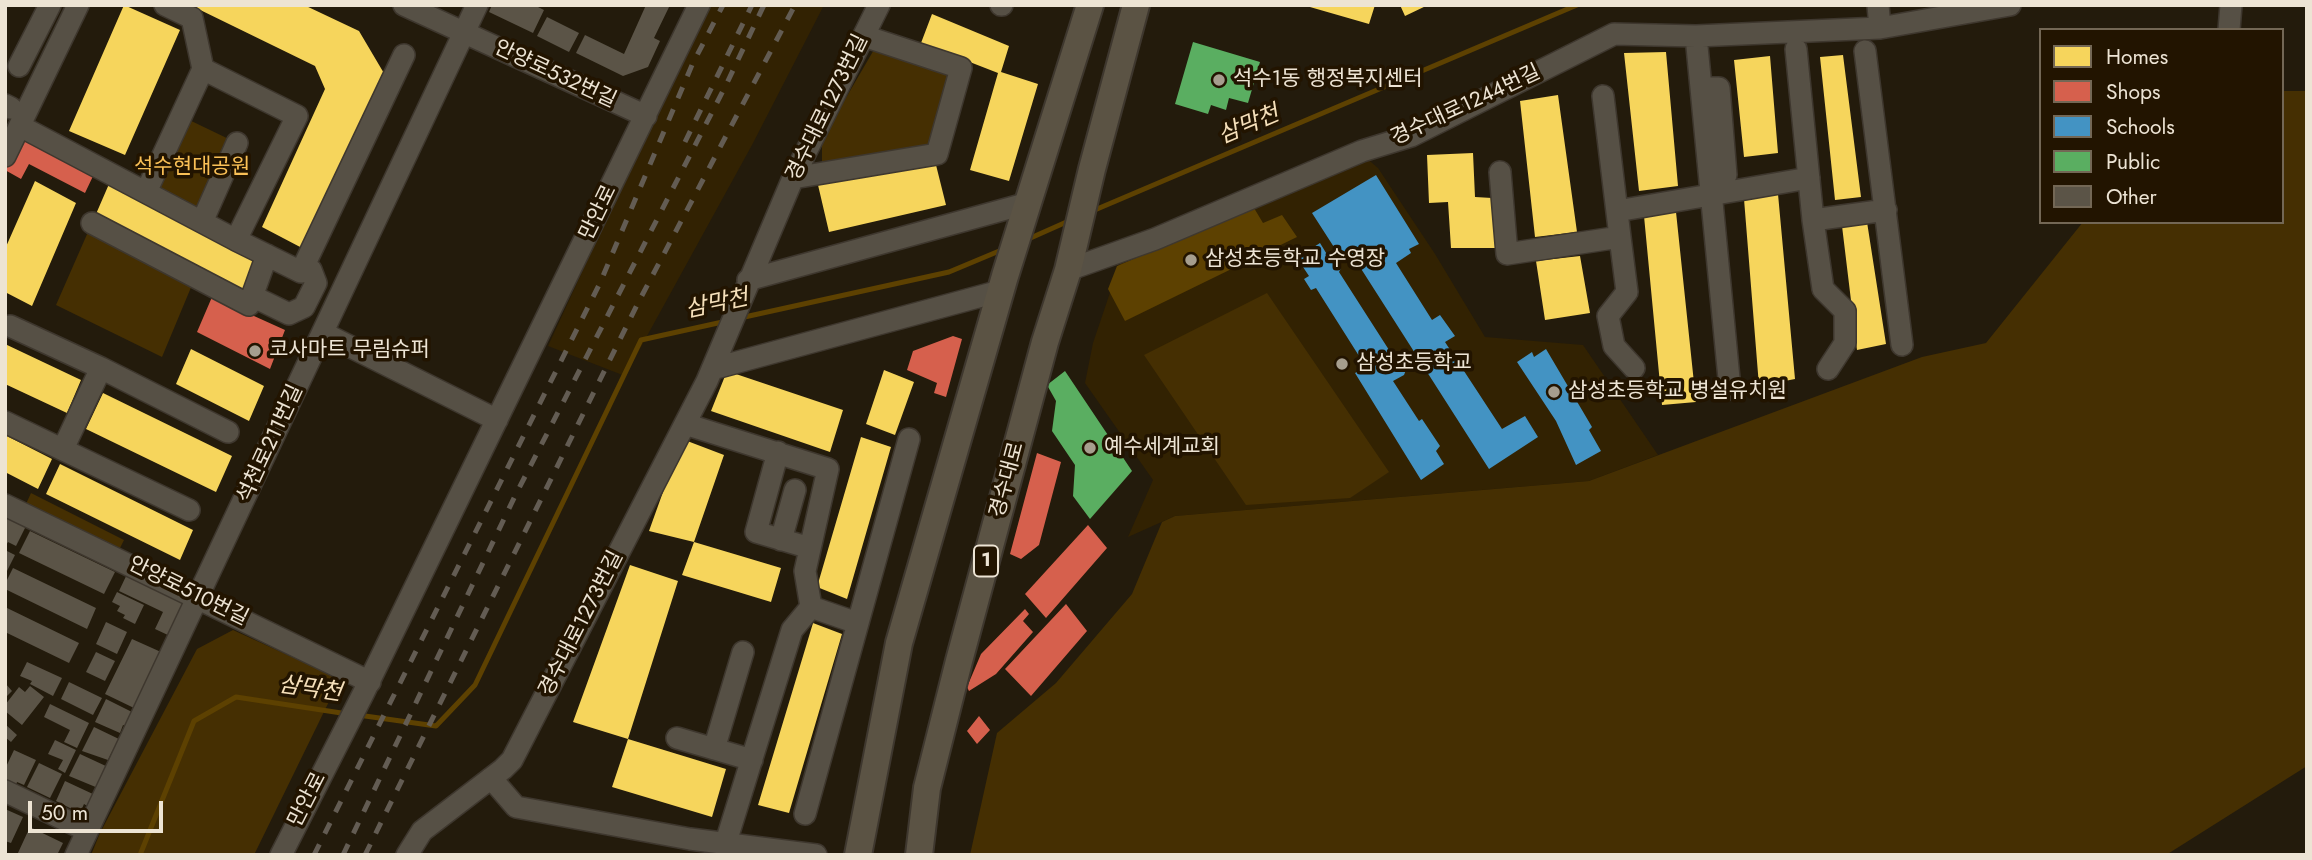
<!DOCTYPE html>
<meta charset="utf-8">
<style>
body{margin:0}
#map{position:relative;width:2312px;height:860px;overflow:hidden;background:#231b0c;font-family:Jost,sans-serif}
canvas{display:block}
.frame{position:absolute;inset:0;border:7px solid #ede4d4;pointer-events:none}
.legend{position:absolute;left:2039px;top:28px;width:245px;height:196px;box-sizing:border-box;background:#221400;border:2px solid #736755;margin:0;padding:9px 12px;list-style:none;font-size:21px;color:#ede4d4}
.legend li{display:flex;align-items:center;gap:14px;height:35px}
.legend b{width:35px;border:2px solid #736755}
.scale{position:absolute;left:28px;top:801px;width:135px;height:32px;box-sizing:border-box;border:4px solid #ede4d4;border-top:0;padding-left:9px;font-size:21px;line-height:24px;white-space:nowrap;color:#ede4d4;-webkit-text-stroke:5px #221400;paint-order:stroke}
</style>
<div id="map">
<canvas width="2312" height="860"></canvas>
<div class="frame"></div>
<ul class="legend">
<li><b style="height:19px;background:#f6d55c"></b>Homes</li>
<li><b style="height:19px;background:#d6604d"></b>Shops</li>
<li><b style="height:19px;background:#4393c3"></b>Schools</li>
<li><b style="height:19px;background:#5aae61"></b>Public</li>
<li><b style="height:19px;background:#5b5447"></b>Other</li>
</ul>
<div class="scale">50 m</div>
</div>
<script>
const ctx = document.querySelector('canvas').getContext('2d');
ctx.lineJoin = 'round';
function fill(path, color) { ctx.fillStyle = color; ctx.fill(path, 'evenodd'); }
function stroke(path, color, width, dash) { ctx.strokeStyle = color; ctx.lineWidth = width; ctx.lineCap = dash ? 'butt' : 'round'; ctx.setLineDash(dash || []); ctx.stroke(path); }
function write(font, color, halo, rows, align = 'center') {
  ctx.font = font + ' Jost,"Noto Sans KR",sans-serif'; ctx.lineWidth = 7; ctx.setLineDash([]); ctx.textBaseline = 'middle'; ctx.strokeStyle = halo; ctx.fillStyle = color; for (const [text, x, y, turn = 0] of rows) {
    ctx.save(); ctx.translate(x, y); ctx.rotate((+turn || 0) * Math.PI / 180); ctx.textAlign = isNaN(turn) ? turn : align; if (halo) ctx.strokeText(text, 0, 0); ctx.fillText(text, 0, 0); ctx.restore();
  }
}
fill(new Path2D(`
 M705,5H824L752,145L625,376L548,346Z
 M1365,157L1378,168L1435,254L1485,337L1583,345L1658,455L1589,481L1175,516L1128,537L1153,480L1085,383L1093,343L1121,260Z`), '#322202');
fill(new Path2D(`
 M879,41L961,68L937,154L822,171V139Z
 M2282,91H2307V766L2166,855H970L997,733L1056,683L1132,594L1162,522L1175,516L1589,481L1922,357L1986,343L2083,222H2282Z
 M181,116L237,143L202,222L146,192Z
 M88,232L192,285L162,357L56,305Z
 M1267,293L1389,472L1350,498L1246,505L1144,355Z
 M31,493L124,540L119,550L26,504Z
 M233,630L340,679L254,855H91L100,833L197,649Z`), '#452f02');
fill(new Path2D(`
 M1254,208L1263,223L1282,215L1297,237L1125,321L1108,289L1117,266Z`), '#5d4101');
fill(new Path2D(`
 M124,5L180,30L125,155L69,131Z
 M190,5H304L359,31L385,75L302,248L262,227L325,89L315,66Z
 M1303,5H1375L1369,24Z
 M1400,5H1428L1405,16Z
 M932,14L1009,46L1001,72L1038,84L1009,181L970,170L998,73L921,43Z
 M1666,52L1678,186L1639,191L1624,53Z
 M1843,55L1861,197L1835,200L1820,57Z
 M1770,56L1778,153L1744,157L1734,60Z
 M1558,95L1577,232L1535,237L1520,101Z
 M1473,153L1475,197L1492,198L1496,248H1451L1448,202L1429,203L1427,155Z
 M935,161L946,205L829,232L818,185Z
 M35,181L76,203L32,306L5,292V249Z
 M109,184L257,259L245,290L96,214Z
 M1778,194L1795,379L1759,386L1744,199Z
 M1676,212L1696,402L1662,405L1644,216Z
 M1867,222L1886,344L1857,350L1842,226Z
 M1580,256L1590,313L1545,320L1536,261Z
 M5,344L81,380L67,413L5,384Z
 M191,349L264,386L249,421L176,384Z
 M884,370L914,382L895,435L866,424Z
 M727,371L843,410L830,452L711,411Z
 M103,393L232,456L216,492L86,429Z
 M5,435L52,459L38,489L5,472Z
 M861,437L891,447L847,599L817,587Z
 M682,439L724,455L694,542L649,531Z
 M60,464L193,530L180,560L46,494Z
 M694,542L781,568L771,602L682,575Z
 M630,565L678,581L628,739L573,722Z
 M813,623L842,634L789,813L758,805Z
 M628,739L726,769L712,817L612,787Z`), '#f6d55c');
fill(new Path2D(`
 M22,133L94,174L85,193L29,164L21,179L5,170Z
 M212,297L285,330L270,369L197,332Z
 M953,336L962,339L946,397L934,393L937,383L907,370L913,351Z
 M1037,453L1061,462L1039,545L1021,559L1010,554Z
 M1088,525L1107,548L1046,618L1025,594Z
 M1066,604L1087,631L1031,696L1005,669Z
 M1025,609L1029,614L1023,621L1033,632L996,674L969,691L967,687L981,654Z
 M979,716L990,730L977,744L967,731Z`), '#d6604d');
fill(new Path2D(`
 M1376,175L1419,244L1409,249L1411,253L1396,263L1432,320L1440,315L1455,336L1445,342L1502,429L1525,416L1538,437L1489,469L1351,253L1341,258L1312,213Z
 M1320,243L1331,261L1337,260L1341,268L1339,272L1398,364L1401,362L1406,370L1404,375L1393,381L1419,421L1422,419L1440,446L1436,451L1444,464L1421,480L1355,373L1366,367L1316,288L1311,290L1304,279L1309,276L1297,258Z
 M1546,349L1592,427L1589,430L1601,451L1576,465L1556,421L1517,362L1532,352L1534,357Z`), '#4393c3');
fill(new Path2D(`
 M1193,42L1260,62L1248,103L1229,98L1226,110L1211,105L1208,114L1175,104Z
 M1065,371L1132,471L1090,519L1073,496L1075,465L1052,431L1056,401L1047,385Z`), '#5aae61');
stroke(new Path2D(`
 M1090,212L1577,5
 M1026,240L1071,220
 M740,318L949,272L1004,249
 M358,715L436,726L475,685L641,340L727,321
 M140,855L194,721L236,697L348,714`), '#5d4101', 5);
fill(new Path2D(`
 M492,5H534L544,10L533,33L489,12Z
 M646,5H670L654,38L660,41L648,67L623,76L576,53L585,35L624,54Z
 M547,17L579,33L569,52L537,36Z
 M5,516L26,526L16,546L8,542L5,547Z
 M30,531L115,572L104,594L19,553Z
 M5,550L15,555L5,575Z
 M13,568L96,608L87,629L5,589V584Z
 M128,572L178,596L184,608L170,636L155,629L163,612L119,591Z
 M117,592L144,605L135,624L123,618L125,615L117,611L120,606L112,602Z
 M5,607L79,643L69,663L5,632Z
 M106,622L127,632L117,654L96,644Z
 M132,639L161,652L134,708L105,694Z
 M96,652L115,661L105,681L86,672Z
 M27,662L62,678L53,696L30,684L32,681L20,676Z
 M69,682L102,698L93,715L61,699Z
 M5,683L12,691L5,698Z
 M30,686L44,697L22,725L5,711V705L19,687L25,692Z
 M106,699L134,713L128,727L123,725L120,733L95,722Z
 M50,704L89,723L77,748L64,742L70,730L44,717Z
 M5,724L17,735L11,742L5,737Z
 M94,727L121,740L115,753L112,752L108,760L82,751Z
 M55,740L76,750L65,773L58,769L63,760L48,754Z
 M14,750L36,760L24,785L17,782L16,785L5,780V769Z
 M80,754L108,767L98,788L69,776Z
 M39,763L62,774L50,798L27,787Z
 M65,781L95,795L89,807L84,804L80,813L56,801Z
 M5,809L23,817L11,843L5,841Z
 M30,827L63,843L57,855H17Z`), '#5b5447');
const minor = new Path2D(`
 M404,5L646,116
 M1001,5H1002
 M1878,5L1880,28
 M2229,30L2231,5
 M1696,36L1730,389
 M1796,49L1813,220L1823,289L1845,311V343L1828,369
 M1865,51L1902,345
 M19,66L50,5
 M203,69L297,116L236,240
 M1702,88H1719L1726,175L1710,176
 M5,105L11,108
 M20,126L236,240L301,272L404,55
 M5,156L78,5
 M1500,172L1507,254L1620,237L1603,96
 M793,178L937,154L961,68L864,36
 M146,192L203,69L192,18L165,5
 M1617,211L1809,178
 M1813,220L1886,210
 M202,222L237,143
 M92,223L249,305L267,255
 M1620,237L1627,292L1608,316L1614,346L1634,368
 M1068,270L1155,239L1362,151L1411,136L1614,34L1696,36L1880,28L2010,5
 M748,280L1028,203
 M252,296L289,314L304,307L316,283L311,270
 M10,326L101,368L228,432
 M323,333L497,420
 M712,369L1000,291
 M5,422L189,510
 M685,424L828,469L805,571L811,607L792,630L726,842
 M63,449L101,368
 M778,452L756,532L810,548
 M5,505L370,682
 M781,540L795,490
 M811,607L857,623
 M677,738L752,760
 M714,749L743,652
 M491,778L516,807L690,839L816,855
 M5,791L86,830
 M805,814L909,439
 M76,855L477,5
 M281,855L363,694L699,5
 M407,855L422,831L503,769L512,760L707,381L793,178L879,5`);
const major = new Path2D(`
 M858,855L899,643L1005,276L1090,5
 M919,855L927,788L959,661L1045,342L1068,270L1092,169L1136,5`);
stroke(minor, '#3e372e', 24);
stroke(major, '#3e372e', 30);
stroke(minor, '#565045', 21);
stroke(major, '#5b5344', 26);
stroke(new Path2D(`
 M685,142L752,5
 M314,855L600,283L692,65L723,5
 M343,855L515,496L726,85L764,5
 M365,855L638,303L795,5`), '#635c53', 5, [12, 12]);
for (const [x, y, r, color] of [
 [1219,80,7,"#a69e8e"],
 [1191,260,7,"#a69e8e"],
 [255,351,7,"#a69e8e"],
 [1342,364,7,"#a69e8e"],
 [1554,392,7,"#a69e8e"],
 [1090,448,7,"#a69e8e"]
]) { const dot = new Path2D(); dot.arc(x, y, r, 0, 2 * Math.PI); ctx.fillStyle = color; ctx.fill(dot); stroke(dot, '#221400', 2.5); }
for (const [x, y, w] of [
 [986,561,24]
]) { const box = new Path2D(); box.roundRect(x - w / 2, y - 15.5, w, 31, 5); ctx.fillStyle = '#221400'; ctx.fill(box); stroke(box, '#ede4d4', 2); }
write('bold 19px', '#ede4d4', null, [
 ["1",986,561]
]);
write('21px', '#ede4d4', '#221400', [
 ["안양로532번길",555,75,25],
 ["경수대로1244번길",1466,106,-25],
 ["경수대로1273번길",828,108,-64],
 ["만안로",599,213,-64],
 ["석천로211번길",271,444,-65],
 ["경수대로",1008,480,-75],
 ["안양로510번길",188,592,26],
 ["경수대로1273번길",582,624,-63],
 ["만안로",308,800,-63]
]);
write('21px', '#ede4d4', '#221400', [
 ["석수1동 행정복지센터",1233,80],
 ["삼성초등학교 수영장",1205,260],
 ["코사마트 무림슈퍼",269,351],
 ["삼성초등학교",1356,364],
 ["삼성초등학교 병설유치원",1568,392],
 ["예수세계교회",1104,448]
], 'left');
write('21px', '#fac056', '#221400', [
 ["석수현대공원",192,168]
]);
write('italic 23px', '#f6e0ba', '#221400', [
 ["삼막천",1249,126,-23],
 ["삼막천",717,305,-12],
 ["삼막천",310,690,8]
]);
</script>
